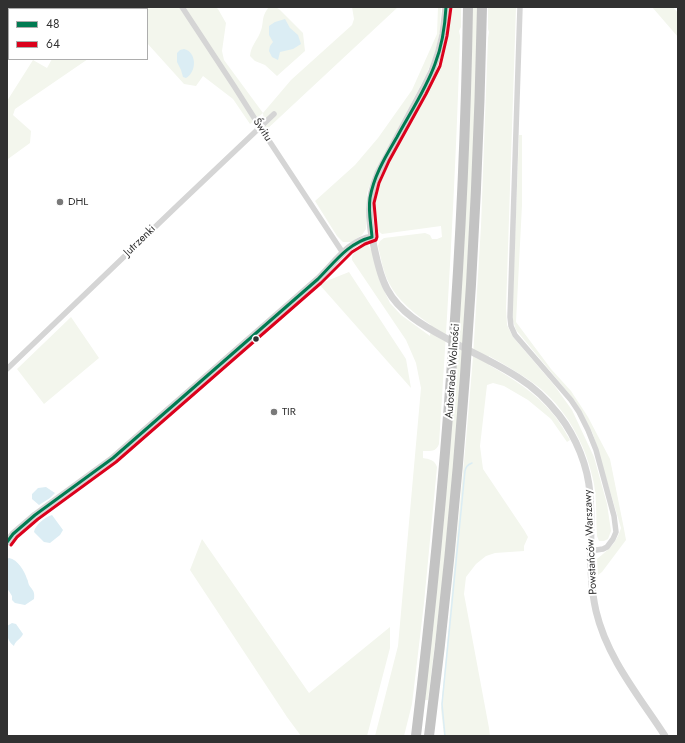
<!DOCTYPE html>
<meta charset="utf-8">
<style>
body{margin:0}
#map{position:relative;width:685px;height:743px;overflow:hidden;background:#fff;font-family:Jost,sans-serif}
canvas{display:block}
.frame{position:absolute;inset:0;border:8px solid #313131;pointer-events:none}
.legend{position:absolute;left:8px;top:8px;width:140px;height:52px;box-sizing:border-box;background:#fff;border:1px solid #adadad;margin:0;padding:5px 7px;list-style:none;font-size:12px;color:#313131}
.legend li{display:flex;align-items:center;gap:8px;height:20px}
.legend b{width:20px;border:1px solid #adadad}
</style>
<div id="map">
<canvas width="685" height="743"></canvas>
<div class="frame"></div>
<ul class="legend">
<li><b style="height:5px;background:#017b52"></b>48</li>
<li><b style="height:5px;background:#db011c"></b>64</li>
</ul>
</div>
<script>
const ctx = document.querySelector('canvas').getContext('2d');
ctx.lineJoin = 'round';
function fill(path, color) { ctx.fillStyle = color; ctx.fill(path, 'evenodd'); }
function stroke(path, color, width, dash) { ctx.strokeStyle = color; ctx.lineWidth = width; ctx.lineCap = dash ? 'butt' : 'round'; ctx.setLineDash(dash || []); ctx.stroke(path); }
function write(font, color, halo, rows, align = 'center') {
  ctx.font = font + ' Jost,sans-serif'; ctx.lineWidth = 4; ctx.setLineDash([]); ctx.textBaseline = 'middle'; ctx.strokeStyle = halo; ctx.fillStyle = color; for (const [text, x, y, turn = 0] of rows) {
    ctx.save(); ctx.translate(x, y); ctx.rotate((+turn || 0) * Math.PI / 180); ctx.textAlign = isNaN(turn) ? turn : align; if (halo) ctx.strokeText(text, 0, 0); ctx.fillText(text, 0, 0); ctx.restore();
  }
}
fill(new Path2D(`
 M74,7H215L218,9L226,23L222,51L224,60L263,113L291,80L352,25L354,19L352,7H398L265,131L263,113L250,124L233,99L203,76L196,86L184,84L147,43V9H73Z
 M269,7H275L279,9L303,33L305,51L277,76L265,65L255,61L250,56C251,46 256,42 260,33C265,22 260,18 269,7Z
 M438,7H441L440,32L434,56L426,75L373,176L367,193L366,229L362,235L351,242H343L337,236L315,201L355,165L378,138L412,90L437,34Z
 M450,7H461V27L459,31L460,36C456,172 448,308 439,444C436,452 431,451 423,451V458C429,459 435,460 437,467L424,603L412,704L404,736H375L398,646L421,388L416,363L406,340L352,260C351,252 359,246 367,244L372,251L380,282L390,303L401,315L430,336L431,325C414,313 398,301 389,283C383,272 381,258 378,246L380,241L384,238L425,233L430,235L432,239H437L442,237L441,226L382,234L377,230L375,227L374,209L377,190L386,167L422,101L425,98L443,58L449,24Z
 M471,7H479L469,271L450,521L428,700H424L435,594Z
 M488,7H516L506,308L507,325L513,337L554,385L572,410L594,457L607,504L611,531L608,539L604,541H599L597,536C596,519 597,501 594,484C587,448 569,413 541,389C525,376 507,366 489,356V365C512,378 536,393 553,414C560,422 565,432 570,440L567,442L551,419L528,400L504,386L493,383L487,385L480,446L483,469L524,530L528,537L524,546V551L495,553L486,556L476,564L466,577L464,594L489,728L490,736H444L441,709L467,429L473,357L481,226L488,38L489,32L488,29Z
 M652,7H673L678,13V37Z
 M52,59H88L15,109L13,115L31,131L30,143L8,159L7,158V101L33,60L47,68Z
 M519,135H522V205L516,322L551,369L571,391L588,417L610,459L624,529L626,540L602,572L598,575L597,559C610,548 616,544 621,528L593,434L583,414L575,401L516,330L512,318Z
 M349,272L406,359L411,388L319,284Z
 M71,317L99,358L44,404L17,369Z
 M202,539L309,693L390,627V648L367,736H301L287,717L190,570Z`), '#f3f6ed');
fill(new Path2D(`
 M285,19L290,28L298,35L301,44L293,49L280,52L278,60L272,57L269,51L270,46L273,42L269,35V26L275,22Z
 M184,49C197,52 197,72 186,78L183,77L181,70L177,62V53L180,50Z
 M46,487L55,493L50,498L39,505L32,499V494L38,488Z
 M52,515L63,530L60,535L50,543L44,542L34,532C35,525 45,517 52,515Z
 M9,558C18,560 24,570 27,579C28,580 28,583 29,585C33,591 35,591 34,599L25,605L15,603L12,600V596L7,588V559Z
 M12,623L16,624L23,634C21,639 15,641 14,646C7,641 7,635 7,626Z`), '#dbedf4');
stroke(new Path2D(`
 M445,736L442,704L465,471C466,467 467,465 472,463`), '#dbedf4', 1.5);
stroke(new Path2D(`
 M182,7L234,86L260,127L343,253
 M520,7L510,317L511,326L515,335L571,400L579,412L588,430L596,450L614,516L616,532L613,539L607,547L603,549L590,551
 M7,369L178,205L274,114`), '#d5d5d5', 5.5);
stroke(new Path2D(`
 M446,7L443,34L438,54L432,71L423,89L378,173C367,199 368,219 374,247C377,261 380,276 387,289C401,315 428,328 453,342C475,354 498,364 519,378C535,388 548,401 559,415C576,437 588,466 590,494C593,533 587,572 596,611C607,658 639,696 665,736
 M7,542L13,534L35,515L113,458L318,279C334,264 349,240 372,237`), '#d5d5d5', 7);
stroke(new Path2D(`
 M416,736C445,494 464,251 468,7
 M429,736C460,494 477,251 482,7`), '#c3c3c3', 10);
stroke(new Path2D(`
 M372,237C371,224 368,211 370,198C374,175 386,156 397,137C410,113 426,89 435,64C442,46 445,26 446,7
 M7,542L13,534L35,515L113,458L318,279C335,262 348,243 372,237`), '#017b52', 3);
stroke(new Path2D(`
 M11,545L17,537L38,519L116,462L321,283L352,252L365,244L376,240L377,237L374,203L379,183L389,161L426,94L440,66L447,36L451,7`), '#db011c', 3);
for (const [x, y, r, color] of [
 [60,202,4,"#797979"],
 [256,339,3.5,"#313131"],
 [274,412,4,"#797979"]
]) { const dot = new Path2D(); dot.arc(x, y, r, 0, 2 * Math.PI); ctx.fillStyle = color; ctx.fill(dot); stroke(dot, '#fff', 1.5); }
write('11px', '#313131', '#fff', [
 ["Świtu",262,130,57],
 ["Jutrzenki",140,241,-44],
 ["Autostrada Wolności",453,371,-86],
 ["Powstańców Warszawy",591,542,-93]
]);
write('11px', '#313131', '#fff', [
 ["DHL",68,202],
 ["TIR",282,412]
], 'left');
</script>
